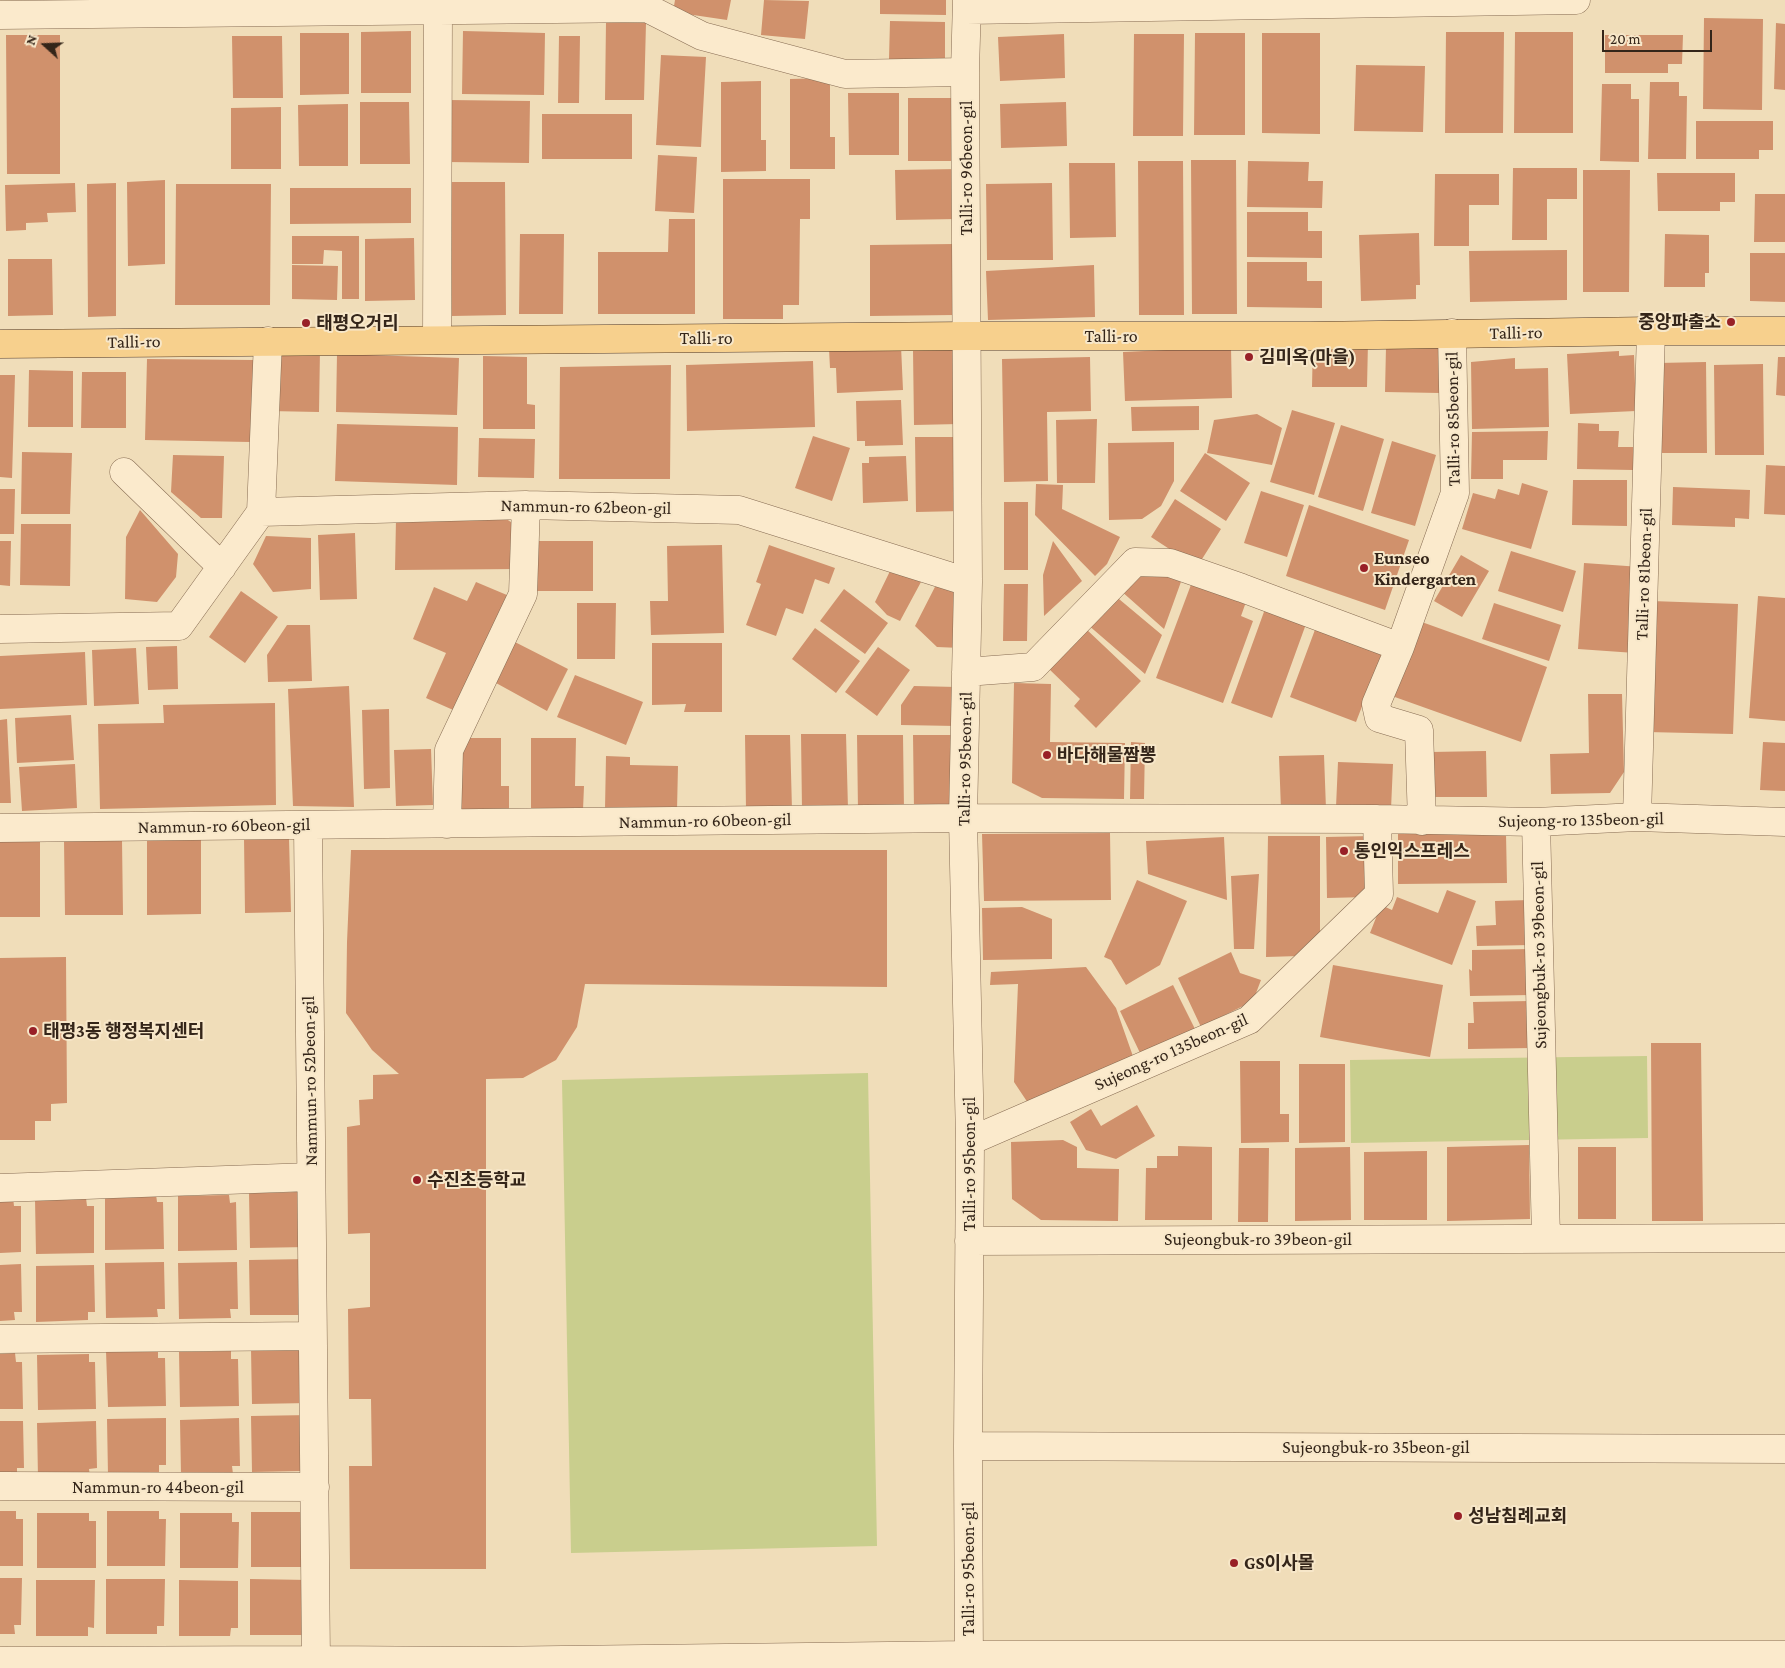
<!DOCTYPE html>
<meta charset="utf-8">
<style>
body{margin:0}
#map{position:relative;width:1785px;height:1668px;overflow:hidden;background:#f0ddb9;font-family:"Crimson Pro",serif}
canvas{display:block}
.north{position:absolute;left:20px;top:20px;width:50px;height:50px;-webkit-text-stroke:4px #f7e7c9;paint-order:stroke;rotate:290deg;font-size:14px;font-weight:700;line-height:20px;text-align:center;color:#342519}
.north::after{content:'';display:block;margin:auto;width:18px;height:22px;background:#342519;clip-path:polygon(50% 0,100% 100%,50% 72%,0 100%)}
.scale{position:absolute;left:1602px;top:30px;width:110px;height:22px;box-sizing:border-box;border:2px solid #342519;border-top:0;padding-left:6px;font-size:15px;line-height:18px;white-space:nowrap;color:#342519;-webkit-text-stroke:4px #f7e7c9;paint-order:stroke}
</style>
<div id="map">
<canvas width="1785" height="1668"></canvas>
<div class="north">N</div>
<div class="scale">20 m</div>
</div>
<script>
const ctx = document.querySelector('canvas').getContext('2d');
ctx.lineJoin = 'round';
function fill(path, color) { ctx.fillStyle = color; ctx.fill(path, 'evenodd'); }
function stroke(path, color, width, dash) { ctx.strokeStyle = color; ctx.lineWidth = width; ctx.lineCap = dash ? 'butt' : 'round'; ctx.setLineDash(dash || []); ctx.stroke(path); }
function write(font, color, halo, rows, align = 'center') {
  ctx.font = font + ' "Crimson Pro","Noto Sans KR",serif'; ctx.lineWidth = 4; ctx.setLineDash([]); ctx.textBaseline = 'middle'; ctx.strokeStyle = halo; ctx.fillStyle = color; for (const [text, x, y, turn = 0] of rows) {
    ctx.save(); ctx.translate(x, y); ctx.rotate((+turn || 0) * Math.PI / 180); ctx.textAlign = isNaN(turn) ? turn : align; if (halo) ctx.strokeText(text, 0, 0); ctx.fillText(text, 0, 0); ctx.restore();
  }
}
fill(new Path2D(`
 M1647,1056L1648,1138L1351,1143L1350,1060Z
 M868,1073L877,1546L571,1553L562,1080Z`), '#c9ce8d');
fill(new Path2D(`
 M675,0H731L727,20L673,12Z
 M764,0L809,1L805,39L761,35Z
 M880,0H946V15L880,14Z
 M1704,18L1763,19L1762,110L1703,109Z
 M890,21L945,22V61L889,59Z
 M606,22L646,23L644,100H605Z
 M1776,23L1785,24V90L1774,89Z
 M411,31V93H361V32Z
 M463,31L545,33L544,95L462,94Z
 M1446,32H1504L1503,133H1445Z
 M1515,32H1573V133H1514Z
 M300,33H349V94L300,95Z
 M1195,33H1245V135H1194Z
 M1262,33H1320V134L1262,133Z
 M1064,34L1065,78L1000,81L998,37Z
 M1134,34H1184L1183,136H1133Z
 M6,35H60V174H7Z
 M1605,35H1683L1682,64H1668V73H1605Z
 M232,36H282L283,98H233Z
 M559,36H580L579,103H558Z
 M661,55L706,57L701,147L656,145Z
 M1356,65L1425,66L1423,132L1354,131Z
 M830,78V137H835V169H790V79Z
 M761,81V140H766V171L721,172V82Z
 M1650,82H1679V96H1687L1686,159H1648Z
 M1602,84H1631V99H1639V162L1600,161Z
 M848,93H899V155H849Z
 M908,98H958V161H908Z
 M448,100L530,101L529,163L447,162Z
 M360,102H409L410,164H360Z
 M1066,102L1067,146L1001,148L1000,104Z
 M348,104V166H299L298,105Z
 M281,107V169H231V108Z
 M542,114H632V159H542Z
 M1696,121H1773V150H1759V159H1696Z
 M658,155L697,157L694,213L655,211Z
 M1191,160H1236L1237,314H1192Z
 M1138,161H1183L1184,315H1139Z
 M1248,161L1309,162L1308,181H1323L1322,208L1247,207Z
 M1069,163H1115L1116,237L1070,238Z
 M1513,168H1577V199H1547V240H1512Z
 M958,169V219L896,220L895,170Z
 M1583,170H1630L1629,292H1583Z
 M1657,173H1735V202H1720V211H1658Z
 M1435,174H1499V205H1469V246H1434Z
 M723,179H810V219H800L799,305H783V319H723Z
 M165,180V264L128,266L127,182Z
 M451,182H505L506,315L452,316Z
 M75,183L76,212L47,213L48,222L26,223V230L6,231L5,185Z
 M116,183V316L88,317L87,184Z
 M1052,183L1053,260H987L986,184Z
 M176,184H271L270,305H175Z
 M290,188H411V223L290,224Z
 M1755,194H1785V242H1754Z
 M1247,212H1308V231H1322V258L1247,257Z
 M669,219H695V314H598V252H668Z
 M1419,233L1420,285H1416V299L1361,301L1359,235Z
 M520,234H564L563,314H519Z
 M1665,234L1709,235V273H1705V287H1664Z
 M292,236H359V299H342V251L324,250L323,264H292Z
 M414,238L415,300L365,301V239Z
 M954,244V315L870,316V245Z
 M1567,250V300L1470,302L1469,251Z
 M1750,253H1785V302L1750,301Z
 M8,259H52L53,315L8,316Z
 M1247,262H1307V281H1322V308L1247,307Z
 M292,265L338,266L337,300L292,299Z
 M1094,265L1095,317L988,320L986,271Z
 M1313,341L1368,342L1367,387H1312Z
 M901,346L903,390L837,393L836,368H830L829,349Z
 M1231,347L1232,398L1125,401L1123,352Z
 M1386,347L1441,348L1440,393L1385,392Z
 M270,349L320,350L319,412L269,411Z
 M913,350H958L959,424L914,425Z
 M1619,351V356L1634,355L1636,411L1570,414L1567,354Z
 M337,354L459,358L457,415L336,412Z
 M483,356L527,357V404L535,405V429H483Z
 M1090,357L1091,411L1047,412L1048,481L1004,482L1002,359Z
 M1778,357H1785V396L1776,395Z
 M1515,358V369L1548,368L1549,427L1472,429L1471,362Z
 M147,359L254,360L250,442L145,440Z
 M813,361L815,427L687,431L686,365Z
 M1706,362L1707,453H1659L1658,363Z
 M1763,364L1764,455H1715L1714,365Z
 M671,365L670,479H559L560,367Z
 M29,370L73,371V427H28Z
 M82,372H126V428H81Z
 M0,375H15L12,478L0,477Z
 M901,400L903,445L865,446V441H857L856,401Z
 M1199,406V430L1132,431L1131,407Z
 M1292,410L1335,423L1314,495L1270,482Z
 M1257,414L1282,428L1272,465L1207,453L1214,420Z
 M1097,419L1095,483H1057L1056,420Z
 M1578,423L1599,424V431H1619L1618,447H1633V470L1577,469Z
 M337,424L458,427L457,485L335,481Z
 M1341,425L1384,439L1363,511L1318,497Z
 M1548,431L1547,460H1503V479H1471L1472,432Z
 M813,436L850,448L832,501L795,488Z
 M915,437H960L962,511L916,512Z
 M479,438L535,439L534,478L478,477Z
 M1392,441L1436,455L1415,526L1371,513Z
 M1174,442V481L1161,506L1142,519L1109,520L1108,443Z
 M22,452L72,453L70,514H21Z
 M1205,453L1250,483L1226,521L1180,491Z
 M173,455L224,456L222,518H201L171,492Z
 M906,456L908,501L863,503L862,463H869V457Z
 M1766,465L1785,466V515L1764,514Z
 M1573,480H1627V526L1572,525Z
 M1522,483L1548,491L1531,549L1462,529L1473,493L1495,499L1498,489L1519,495Z
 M1036,484L1063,485L1062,509L1120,537L1107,564L1095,576L1035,515Z
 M1673,487L1750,490L1749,519L1735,518V527L1672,525Z
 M0,489H15L14,534H0Z
 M1261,491L1304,505L1287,557L1244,543Z
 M1175,499L1221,529L1197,567L1151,537Z
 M1004,502H1028V570H1004Z
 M1309,505L1409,540L1385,610L1286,576Z
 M140,510L178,554L176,577L157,602L125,599L126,537Z
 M505,518L518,527V569L395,570L396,519Z
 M21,524H71L70,586L20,585Z
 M355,533L357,599L320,600L318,535Z
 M266,536L311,538V589L273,592L253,564Z
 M0,541H11L10,586L0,585Z
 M531,541H593V591H531Z
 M1053,541L1082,581L1044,616L1043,575Z
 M722,545L724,633L651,635L650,601H668L667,546Z
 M769,545L835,568L829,584L815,579L803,614L786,608L776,636L746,625L761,584L756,582Z
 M1511,551L1576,571L1563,612L1498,591Z
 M1461,555L1489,571L1462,617L1434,601Z
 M1584,563L1641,567L1635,653L1578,649Z
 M891,569L921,582L900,621L887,615L875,602Z
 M1160,571L1182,579L1164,629L1120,590L1134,574Z
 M938,581L961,590V648L937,647L915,626Z
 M476,582L514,598L460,713L426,698L446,653L413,639L434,587L467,601Z
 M1192,582L1246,602L1241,616L1253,621L1223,703L1156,678Z
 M1004,584H1028L1027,641H1003Z
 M844,589L888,623L865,654L820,621Z
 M241,591L278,617L245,663L209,637Z
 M1113,594L1162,635L1145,674L1087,624Z
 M1758,596L1785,598V721L1749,718Z
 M1651,601L1738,604L1733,734L1647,732Z
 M577,603H616L615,659H577Z
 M1494,603L1561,625L1549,661L1482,639Z
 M1265,609L1306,624L1272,718L1231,703Z
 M1419,621L1547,667L1521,742L1392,696Z
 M287,625H310L312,681L268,682L267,655Z
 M1316,627L1383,652L1356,722L1290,697Z
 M815,628L860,661L836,693L792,659Z
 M1085,628L1141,681L1096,728L1074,706L1080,699L1047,667Z
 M509,639L568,669L547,711L487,678Z
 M652,643H722V712H684L686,704L652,705Z
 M177,646L178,689L148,690L146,647Z
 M878,647L910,670L877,716L845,692Z
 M136,648L139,704L94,706L92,650Z
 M85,652L87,705L0,709V656Z
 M575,675L643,702L626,745L557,717Z
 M1014,683L1051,684L1050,742L1125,743L1124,799L1042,798L1012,783Z
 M349,686L354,807L293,806L288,689Z
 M914,686L957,687L956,726L901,725V705Z
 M1588,694H1622L1624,772L1610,793L1551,794L1550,754L1589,753Z
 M275,703L276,805L100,809L98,724L164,723L163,705Z
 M389,709L390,788L364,789L362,710Z
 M71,715L74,760L17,763L15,718Z
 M7,719L11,803H0V720Z
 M801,734H846L848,809L802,810Z
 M745,735H790L792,810H746Z
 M857,735H903L904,810L858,811Z
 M913,735H959L960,809L914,810Z
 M457,738H501V786H509V811H457Z
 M531,738H576L575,786H584L583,810H531Z
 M1131,742L1145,743L1144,799H1130Z
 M1763,742L1785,743V791L1760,790Z
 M431,749L433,805L396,806L394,750Z
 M1486,751L1487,797H1432L1431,752Z
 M1324,755L1326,809L1281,810L1279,756Z
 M606,756L630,757V765L678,766L677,810L605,809Z
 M1338,762L1393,764L1391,809L1336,807Z
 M75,764L77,808L22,811L19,767Z
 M1398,832L1506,834L1507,883L1398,884Z
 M1110,833L1111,900L984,901L982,834Z
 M1268,836H1320V940L1299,956L1266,957Z
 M1372,836L1368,897L1327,898L1326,837Z
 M1224,837L1227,900L1148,874L1146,841Z
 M244,838H289L291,912L245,913Z
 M64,840H122L123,915H65Z
 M147,840H201V914L147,915Z
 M0,842H40V917H0Z
 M351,850H887V987L585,984L577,1027L556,1060L523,1078L486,1079V1569H350L349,1466H372L371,1399H349L348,1309L370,1307V1233L348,1234L347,1127L360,1125L359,1100L373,1099V1075L399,1074L372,1050L346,1013L347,942Z
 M1259,874L1254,949H1234L1231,876Z
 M1137,880L1187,901L1160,965L1126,985L1111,960L1104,957Z
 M1447,890L1476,901L1452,965L1370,933L1381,905L1392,910L1397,897L1438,913Z
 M1530,900L1531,945L1477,946L1476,926L1496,925L1495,901Z
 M1022,907L1052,919V959L983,960L982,908Z
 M1531,949V995L1470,996L1469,969L1472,971V950Z
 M1231,952L1240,973L1261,980L1253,1001L1201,1027L1178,978Z
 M66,957L67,1103L51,1104V1121H35V1140H0V958Z
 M1333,965L1443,985L1430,1057L1320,1037Z
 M1086,967L1116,1008L1135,1062L1030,1106L1014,1082L1018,984L990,985L991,972Z
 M1173,985L1195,1029L1141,1055L1120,1011Z
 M1531,1001L1532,1048L1468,1049V1023H1474L1473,1002Z
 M1651,1043H1701L1703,1221H1652Z
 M1240,1061H1280V1114H1289V1142L1241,1143Z
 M1299,1064H1345V1142L1299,1143Z
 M1137,1105L1155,1136L1116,1159L1086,1150L1070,1122L1091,1109L1101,1126Z
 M1063,1140L1077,1147V1168L1119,1169L1118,1221L1041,1220L1012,1199L1011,1142Z
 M1529,1145L1530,1219L1447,1221V1147Z
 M1178,1146L1212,1147V1220H1145L1146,1168H1157V1156H1178Z
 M1350,1147L1351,1220L1295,1221V1148Z
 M1578,1147H1616V1219H1578Z
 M1239,1148H1269L1268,1222H1238Z
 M1427,1151V1220H1364V1152Z
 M300,1192L308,1247L250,1248L249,1193Z
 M156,1194L157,1202H163L164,1249L105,1250V1195Z
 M229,1195L230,1203L236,1202L237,1250L178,1251V1196Z
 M13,1197L14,1206H21V1252L0,1253V1198Z
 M86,1198L87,1206H94V1253L36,1254L35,1199Z
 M308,1259L302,1315H250L249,1260Z
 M164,1262L165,1309H157L158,1317L106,1318L105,1263Z
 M237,1262L238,1309H230L231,1318L179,1319L178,1263Z
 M21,1264L22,1312H14L15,1320L0,1321V1265Z
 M94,1265L95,1312H88V1320L36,1322V1266Z
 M303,1348L310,1403L252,1404L251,1349Z
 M158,1350V1358H165L166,1406L108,1407L106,1351Z
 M231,1351V1359H238L239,1406L180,1407L179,1352Z
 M15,1353L16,1362H22L23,1409H0V1354Z
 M89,1354V1362H95L96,1409L38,1410L37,1355Z
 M310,1415L304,1471L252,1472L251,1416Z
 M166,1418V1465H159V1473L108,1475L107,1419Z
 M239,1418L240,1466H232L233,1474L181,1475L180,1420Z
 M0,1421H23L24,1468H17V1476L0,1477Z
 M96,1421L97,1468L89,1469L90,1477L38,1478L37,1423Z
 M0,1511H16V1519H23V1566H0Z
 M107,1511H159V1519H166L165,1566H107Z
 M251,1512H303L310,1567H251Z
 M37,1513H89V1521H96V1568H37Z
 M180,1513H232V1522H239L238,1568H180Z
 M0,1578H22L21,1625H14L15,1634H0Z
 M106,1579H165L164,1626H157V1634H106Z
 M250,1579L309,1580V1627H302V1635H250Z
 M36,1580H95L94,1628L88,1627V1636H36Z
 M179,1580L238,1581V1628H231L230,1636H179Z`), '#d0916c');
const minor = new Path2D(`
 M967,0L965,72L968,582L963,818L970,1141L968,1446L969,1668
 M967,10L1576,0
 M0,15L647,8L702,36L845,74L965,72
 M437,340L438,10
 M124,472L222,567
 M261,512L268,341
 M0,629L179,626L261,512L526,505L739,510L968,582
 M966,672L1033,667L1135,562L1170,563L1242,588L1400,647
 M1637,817L1651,331
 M1422,821L1419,730L1379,718L1376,704L1400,647L1455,493L1452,333
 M1536,822L1546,1238
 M447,824L449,750L523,594L526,505
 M308,825L316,1660
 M0,828L963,818L1377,819L1536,822L1637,817L1785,822
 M970,1141L1249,1020L1379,894L1377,819
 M0,1188L311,1177
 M969,1241L1785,1238
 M0,1339L312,1336
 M968,1446L1785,1449
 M0,1486L315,1487
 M0,1661L316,1660L481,1661L969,1655H1785`);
const major = new Path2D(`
 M0,344L967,336H1310L1651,331H1785`);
stroke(minor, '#876c53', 29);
stroke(major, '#533a28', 29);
stroke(minor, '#fbeacc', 28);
stroke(major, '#f7d08d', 28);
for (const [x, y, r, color] of [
 [1731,322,5,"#982027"],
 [306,323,5,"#982027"],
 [1249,357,5,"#982027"],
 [1364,568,5,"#982027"],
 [1047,755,5,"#982027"],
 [1344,851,5,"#982027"],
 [33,1031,5,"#982027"],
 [417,1180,5,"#982027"],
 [1458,1516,5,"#982027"],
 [1234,1563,5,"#982027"]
]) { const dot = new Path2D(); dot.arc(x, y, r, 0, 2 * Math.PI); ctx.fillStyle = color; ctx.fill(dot); stroke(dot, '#f7e7c9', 2); }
write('18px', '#342519', '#f7e7c9', [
 ["Talli-ro 96beon-gil",966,168,-90],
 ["Talli-ro",1516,333,-1],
 ["Talli-ro",1111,336],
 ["Talli-ro",706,338],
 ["Talli-ro",134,342,-1],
 ["Talli-ro 85beon-gil",1453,419,-91],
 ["Nammun-ro 62beon-gil",586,507,1],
 ["Talli-ro 81beon-gil",1644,574,-88],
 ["Talli-ro 95beon-gil",965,759,-89],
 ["Sujeong-ro 135beon-gil",1581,820,-1],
 ["Nammun-ro 60beon-gil",705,821,-1],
 ["Nammun-ro 60beon-gil",224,826,-1],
 ["Sujeongbuk-ro 39beon-gil",1539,955,-91],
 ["Sujeong-ro 135beon-gil",1171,1052,-24],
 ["Nammun-ro 52beon-gil",310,1081,-91],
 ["Talli-ro 95beon-gil",969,1164,-90],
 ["Sujeongbuk-ro 39beon-gil",1258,1239],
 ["Sujeongbuk-ro 35beon-gil",1376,1447],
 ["Nammun-ro 44beon-gil",158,1487],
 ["Talli-ro 95beon-gil",968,1569,-90]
]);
write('bold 18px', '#342519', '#f7e7c9', [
 ["중앙파출소",1721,322,"right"],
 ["태평오거리",316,323],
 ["김미옥(마을)",1259,357],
 ["Eunseo",1374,558],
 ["Kindergarten",1374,579],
 ["바다해물짬뽕",1057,755],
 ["통인익스프레스",1354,851],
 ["태평3동 행정복지센터",43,1031],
 ["수진초등학교",427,1180],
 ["성남침례교회",1468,1516],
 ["GS이사몰",1244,1563]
], 'left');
</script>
